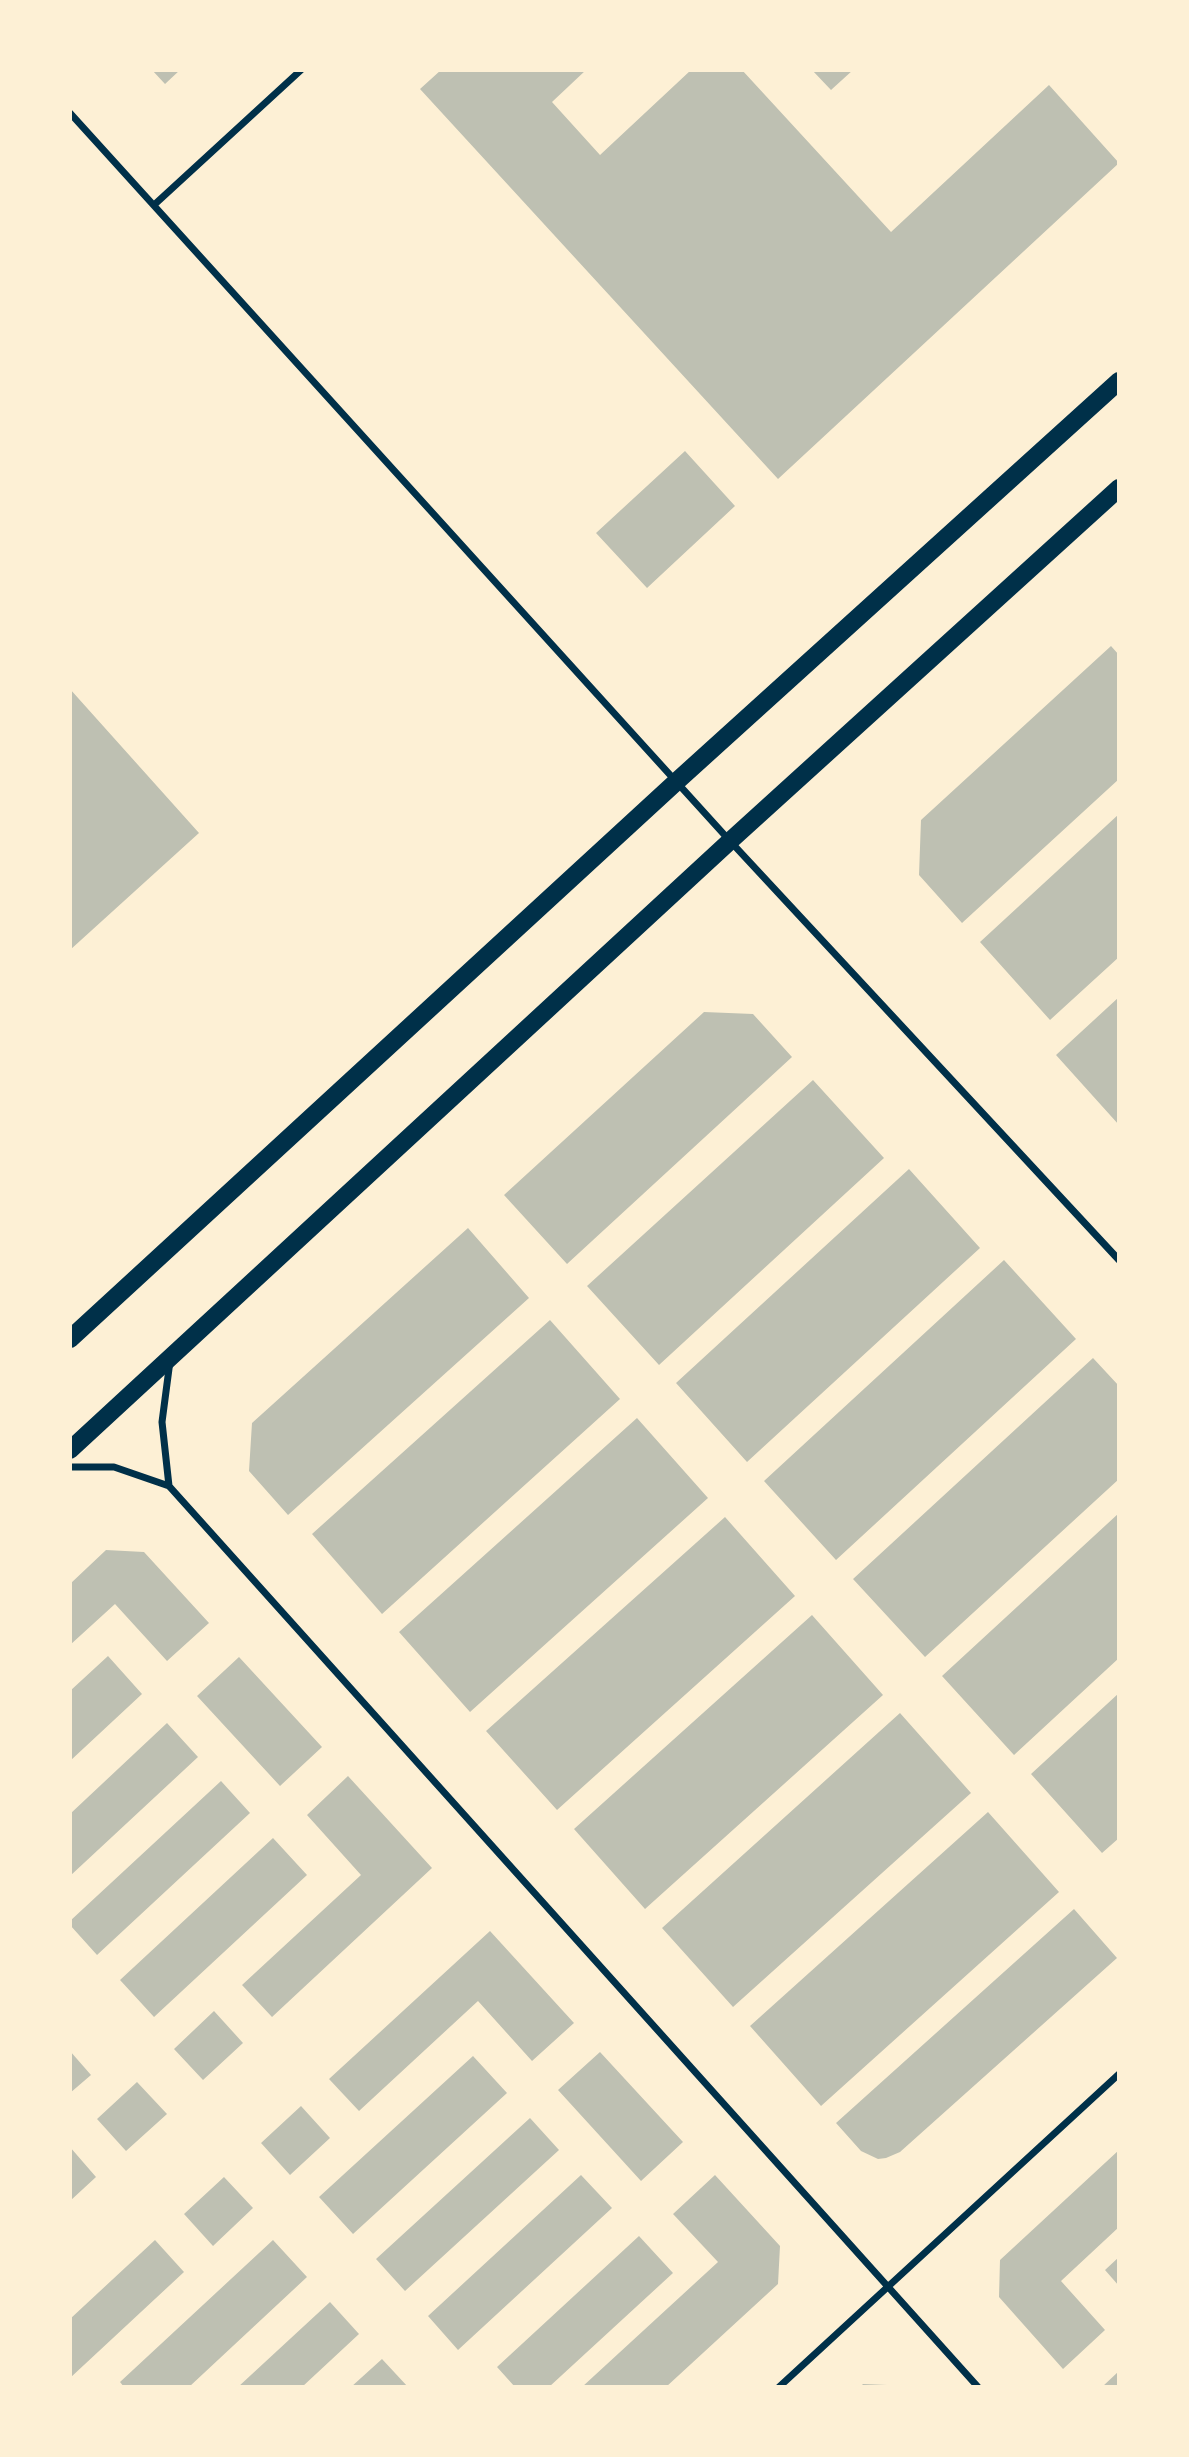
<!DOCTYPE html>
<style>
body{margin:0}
#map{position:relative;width:1189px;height:2457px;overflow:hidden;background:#fdf0d5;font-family:Karla,sans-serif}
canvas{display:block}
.frame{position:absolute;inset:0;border:72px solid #fdf0d5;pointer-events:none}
</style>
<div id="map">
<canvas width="1189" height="2457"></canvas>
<div class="frame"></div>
</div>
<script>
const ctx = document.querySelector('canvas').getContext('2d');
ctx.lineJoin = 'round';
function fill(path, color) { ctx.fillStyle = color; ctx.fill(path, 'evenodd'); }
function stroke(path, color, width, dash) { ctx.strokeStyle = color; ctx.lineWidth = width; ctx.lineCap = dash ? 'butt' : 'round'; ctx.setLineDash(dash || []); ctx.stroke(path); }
fill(new Path2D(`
 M152,70H180L165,84Z
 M441,70H586L552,102L600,155L691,70H742L891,232L1049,85L1119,163L778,479L420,89Z
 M812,70H853L831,90Z
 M685,451L735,506L647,588L596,533Z
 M1111,646L1119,655V779L962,923L919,875L921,820Z
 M70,689L199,833L70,950Z
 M1119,814V957L1050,1020L980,942Z
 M1119,997V1125L1056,1055Z
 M704,1012L753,1014L792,1057L567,1264L504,1195Z
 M813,1080L884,1158L659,1365L587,1286Z
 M909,1169L980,1248L747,1462L676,1383Z
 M468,1228L529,1298L288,1515L249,1471L252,1423Z
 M1004,1260L1076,1339L836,1560L764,1481Z
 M550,1320L620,1399L382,1614L312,1534Z
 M1093,1358L1119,1386V1479L925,1657L853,1579Z
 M637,1418L708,1498L470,1712L399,1632Z
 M1119,1513V1658L1014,1755L942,1676Z
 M725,1517L795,1596L557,1810L486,1731Z
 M106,1550L144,1552L209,1623L167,1661L115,1604L70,1645V1584Z
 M812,1615L883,1695L645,1909L574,1829Z
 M108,1656L142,1694L70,1761V1691Z
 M239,1657L322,1747L280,1786L197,1696Z
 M1119,1693V1838L1102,1853L1031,1774Z
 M900,1713L971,1793L733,2007L662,1928Z
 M167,1723L198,1757L70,1876V1814Z
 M348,1776L432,1868L272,2017L242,1985L361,1875L307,1815Z
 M221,1781L250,1813L97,1955L70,1925V1921Z
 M988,1812L1059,1892L821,2106L750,2026Z
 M273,1838L307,1875L154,2017L120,1980Z
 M1074,1909L1117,1958L900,2152L886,2158L878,2159L861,2151L836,2123Z
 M490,1931L574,2023L532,2061L478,2001L359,2111L329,2079Z
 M214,2011L243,2043L203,2080L174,2049Z
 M70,2051L91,2075L70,2093Z
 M600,2052L683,2142L641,2181L558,2090Z
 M473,2056L507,2093L353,2234L319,2197Z
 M137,2082L167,2114L126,2151L97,2119Z
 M301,2106L330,2138L290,2175L261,2143Z
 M530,2118L559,2150L405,2291L376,2259Z
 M70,2147L96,2177L70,2201Z
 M1119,2150V2227L1061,2281L1105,2330L1063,2369L999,2297L1000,2260Z
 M581,2175L612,2208L458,2350L428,2316Z
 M715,2175L780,2246L778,2284L666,2387H582L718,2262L673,2214Z
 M224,2177L253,2208L213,2246L184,2214Z
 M639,2236L673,2273L549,2387H515L497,2367Z
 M155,2240L184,2272L70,2378V2319Z
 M273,2240L307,2277L189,2387H124L120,2382Z
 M1119,2257V2286L1105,2270Z
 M330,2302L359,2334L302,2387H238Z
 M382,2359L408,2387H351Z
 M1119,2371V2387H1102Z
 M863,2384L887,2385V2387H860Z`), '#bec0b2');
stroke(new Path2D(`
 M70,113L730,841L1119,1260
 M154,205L301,70
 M70,1467H114L169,1486L978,2387
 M169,1486L162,1422L170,1361
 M779,2387L1119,2074`), '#003049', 7);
stroke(new Path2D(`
 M70,1339L676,782L1119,381
 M70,1450L730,841L1119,488`), '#003049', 18);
</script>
